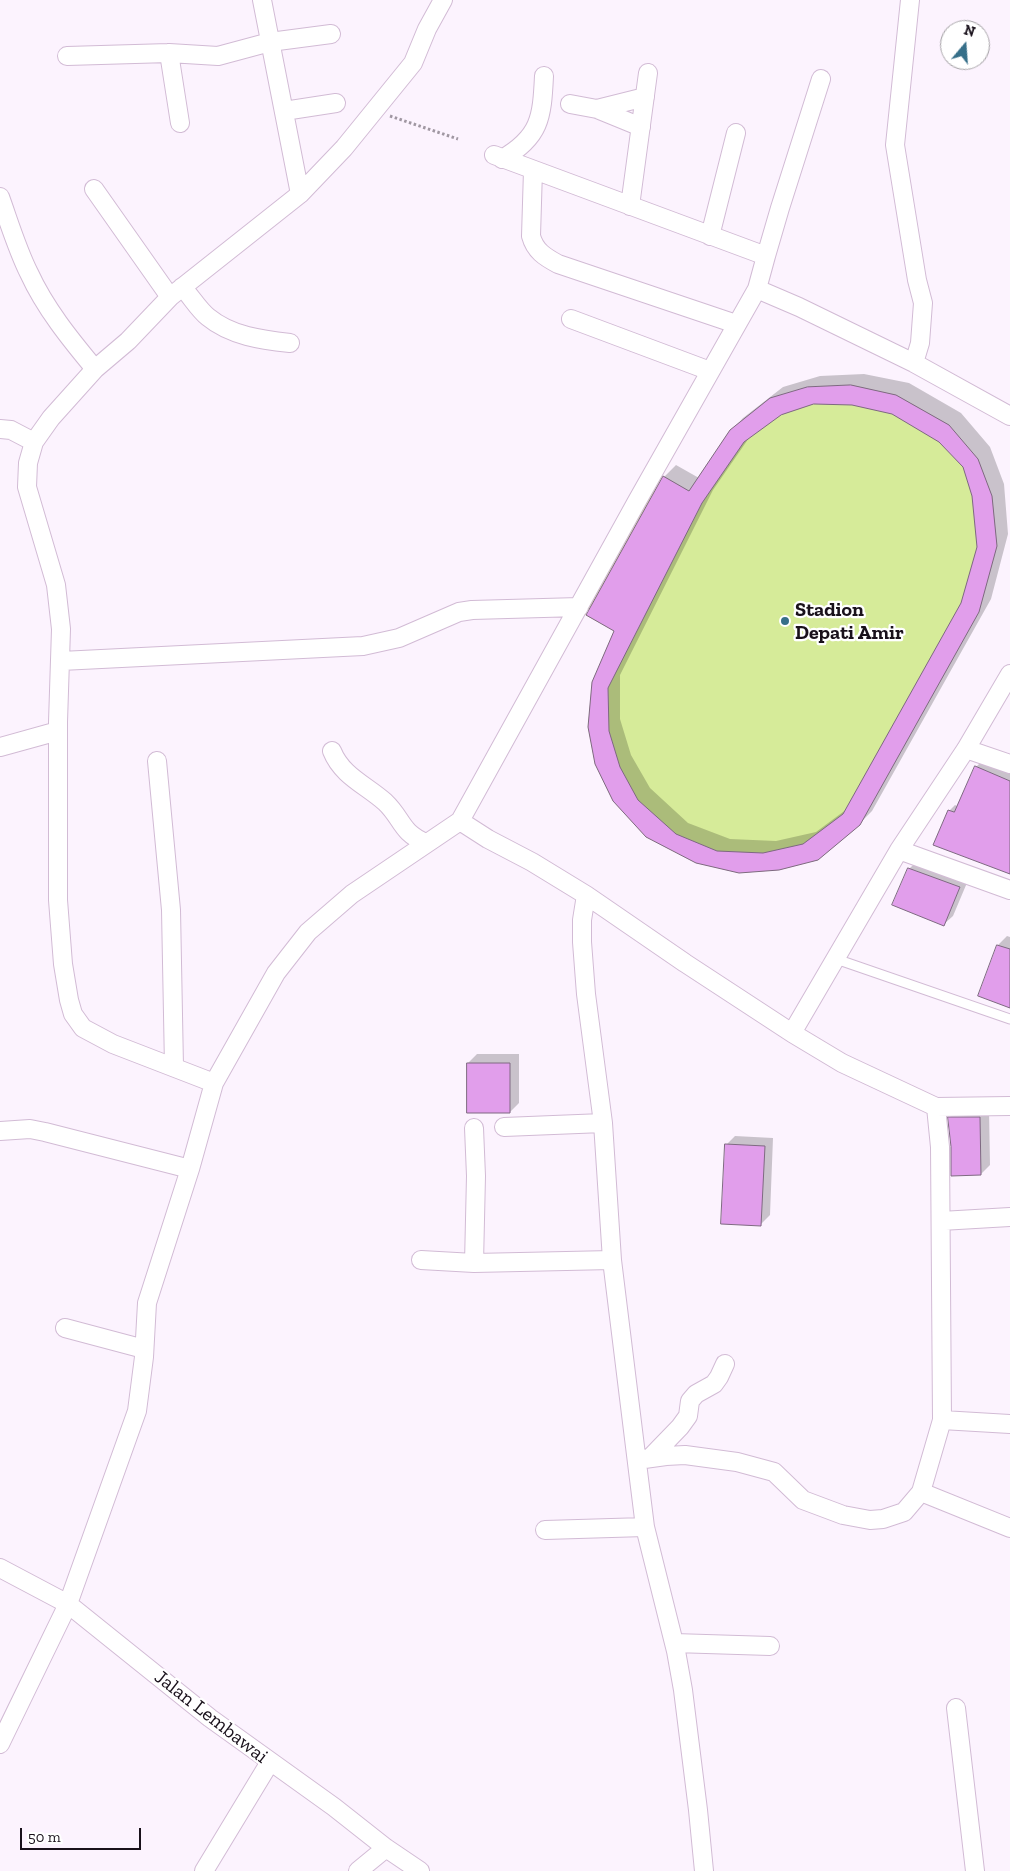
<!DOCTYPE html>
<style>
body{margin:0}
#map{position:relative;width:1010px;height:1871px;overflow:hidden;background:#fcf3fe;font-family:"Zilla Slab",serif}
canvas{display:block}
.north{position:absolute;left:940px;top:20px;width:50px;height:50px;box-sizing:border-box;background:#fff;border:1px solid #a3a0a4;border-radius:50%;rotate:18deg;font-size:14px;font-weight:700;line-height:20px;text-align:center;color:#19111b}
.north::after{content:'';display:block;margin:auto;width:18px;height:22px;background:#366f89;clip-path:polygon(50% 0,100% 100%,50% 72%,0 100%)}
.scale{position:absolute;left:20px;top:1828px;width:121px;height:22px;box-sizing:border-box;border:2px solid #19111b;border-top:0;padding-left:6px;font-size:15px;line-height:18px;white-space:nowrap;color:#19111b;-webkit-text-stroke:4px #fff;paint-order:stroke}
</style>
<div id="map">
<canvas width="1010" height="1871"></canvas>
<div class="north">N</div>
<div class="scale">50 m</div>
</div>
<script>
const ctx = document.querySelector('canvas').getContext('2d');
ctx.lineJoin = 'round';
function fill(path, color) { ctx.fillStyle = color; ctx.fill(path, 'evenodd'); }
function stroke(path, color, width, dash) { ctx.strokeStyle = color; ctx.lineWidth = width; ctx.lineCap = dash ? 'butt' : 'round'; ctx.setLineDash(dash || []); ctx.stroke(path); }
function write(font, color, halo, rows, align = 'center') {
  ctx.font = font + ' "Zilla Slab",serif'; ctx.lineWidth = 4.5; ctx.setLineDash([]); ctx.textBaseline = 'middle'; ctx.strokeStyle = halo; ctx.fillStyle = color; for (const [text, x, y, turn = 0] of rows) {
    ctx.save(); ctx.translate(x, y); ctx.rotate((+turn || 0) * Math.PI / 180); ctx.textAlign = isNaN(turn) ? turn : align; if (halo) ctx.strokeText(text, 0, 0); ctx.fillText(text, 0, 0); ctx.restore();
  }
}
fill(new Path2D(`
 M851,385L896,395L949,425L978,459L992,496L997,546L979,612L860,825L818,860L779,870L739,873L696,863L646,837L613,801L595,764L588,727L592,682L614,631L580,612L658,473L689,491L730,430L770,398Z`), '#d6eb99');
fill(new Path2D(`
 M864,374L909,383L961,413L990,447L1004,484L1008,534L991,599L872,811L859,824L817,859L697,862L596,764L615,630L664,477L676,465L699,478L731,431L743,418L783,387L820,376ZM813,403H852L892,413L940,441L964,466L974,495L978,547L962,603L847,809L816,832L776,841L730,839L688,823L650,788L631,755L620,719V675L713,490L751,435L781,414Z
 M982,761L1010,772V872L949,811L955,805L957,806L976,767Z
 M918,860L969,878L953,916L944,924L909,869Z
 M1007,936L1010,937V1007L980,995L998,945Z
 M477,1054H519V1103L510,1112L468,1063Z
 M958,1109H989L990,1165L981,1174L952,1147L949,1118Z
 M735,1136L773,1138L770,1215L761,1224L726,1145Z`), '#0003');
const building = new Path2D(`
 M851,385L896,395L949,425L978,459L992,496L997,546L979,612L860,825L818,860L779,870L739,873L696,863L646,837L613,801L595,764L588,727L592,682L614,631L586,615L663,476L689,491L730,430L770,398L807,387ZM814,404L852,405L892,414L939,442L963,467L972,496L977,547L961,603L843,814L803,844L763,853L717,851L676,834L638,800L620,767L609,731L608,688L702,503L744,442L781,415Z
 M975,766L1010,781V874L933,845L948,810L954,812Z
 M908,868L960,887L944,926L892,905Z
 M997,945L1010,949V1008L978,996Z
 M467,1063H510V1113H467Z
 M948,1117H980L981,1175L951,1176V1147Z
 M725,1144L765,1146L761,1226L721,1224Z`);
fill(building, '#e19eeb');
stroke(building, '#7e6981', 1);
const lane = new Path2D(`
 M836,959L1010,1019`);
const street = new Path2D(`
 M262,0L300,194
 M910,0L895,145L917,280L923,303L920,343L914,363
 M169,53L180,123
 M67,56L169,53L218,56L270,42L331,34
 M570,104L597,109L641,127
 M597,109L645,97
 M284,111L336,103
 M494,155L766,256L780,208L821,79
 M502,159C540,137 542,118 544,76
 M533,170L531,236C535,251 545,257 558,264L736,324
 M94,189L170,297
 M0,197C9,222 17,249 29,273C45,308 70,339 95,369
 M630,206L648,73
 M710,236L736,133
 M182,287C191,296 198,309 208,317C231,336 262,340 290,343
 M757,289L766,256
 M571,319L710,371
 M0,429L11,430L34,442
 M61,661L363,646L399,638L459,612L472,610L579,607
 M0,747L58,731
 M966,749L1010,764
 M332,751C342,776 366,785 385,802C403,819 400,832 426,843
 M157,761L171,910L174,1067
 M899,850L1010,890
 M586,895L685,963L792,1033L899,850L966,749L1010,674
 M792,1033L842,1063L936,1107L1010,1106
 M214,1083L113,1044L83,1028L73,1014L69,1000L63,964L58,900V722L61,629L56,585L27,487L28,463L34,442L51,418L95,369L128,341L170,297L300,194L344,148L413,63L427,29L443,0
 M504,1127L603,1123
 M0,1131L30,1129L45,1132L190,1169
 M941,1221L1010,1217
 M421,1260L474,1263L612,1260
 M474,1263L476,1176L474,1128
 M65,1328L144,1349
 M942,1420L1010,1424
 M650,1458L680,1427L688,1416L690,1401L696,1394L714,1384L719,1377L725,1364
 M637,1460L666,1456L685,1455L737,1462L774,1472L803,1500L843,1515L870,1520L883,1519L904,1512L921,1492L942,1420L940,1147L936,1107
 M921,1492L1010,1528
 M545,1530L645,1527
 M0,1568L68,1604L210,1718L334,1807L386,1848L420,1871
 M674,1643L770,1646
 M956,1708L975,1871
 M0,1744L68,1604L137,1411L144,1357L147,1303L190,1169L214,1083L276,973L308,932L352,894L460,821
 M204,1871L270,1762
 M358,1871L386,1848
 M704,1871L698,1810L683,1690L676,1651L645,1527L638,1471L612,1260L603,1123L586,994L582,942V920L586,895L532,862L488,839L460,821L637,501L757,289L799,307L914,363L1010,416`);
stroke(lane, '#d2bbd5', 11);
stroke(street, '#d2bbd5', 20);
stroke(new Path2D(`
 M390,116L458,139`), '#a097a2', 3, [2.5, 2.5]);
stroke(lane, '#fff', 9);
stroke(street, '#fff', 18);
for (const [x, y, r, color] of [
 [785,621,5,"#366f89"]
]) { const dot = new Path2D(); dot.arc(x, y, r, 0, 2 * Math.PI); ctx.fillStyle = color; ctx.fill(dot); stroke(dot, '#fff', 2); }
write('bold 20px', '#19111b', '#fff', [
 ["Stadion",795,610],
 ["Depati Amir",795,633]
], 'left');
write('20px', '#19111b', '#fff', [
 ["Jalan Lembawai",211,1717,38]
]);
</script>
